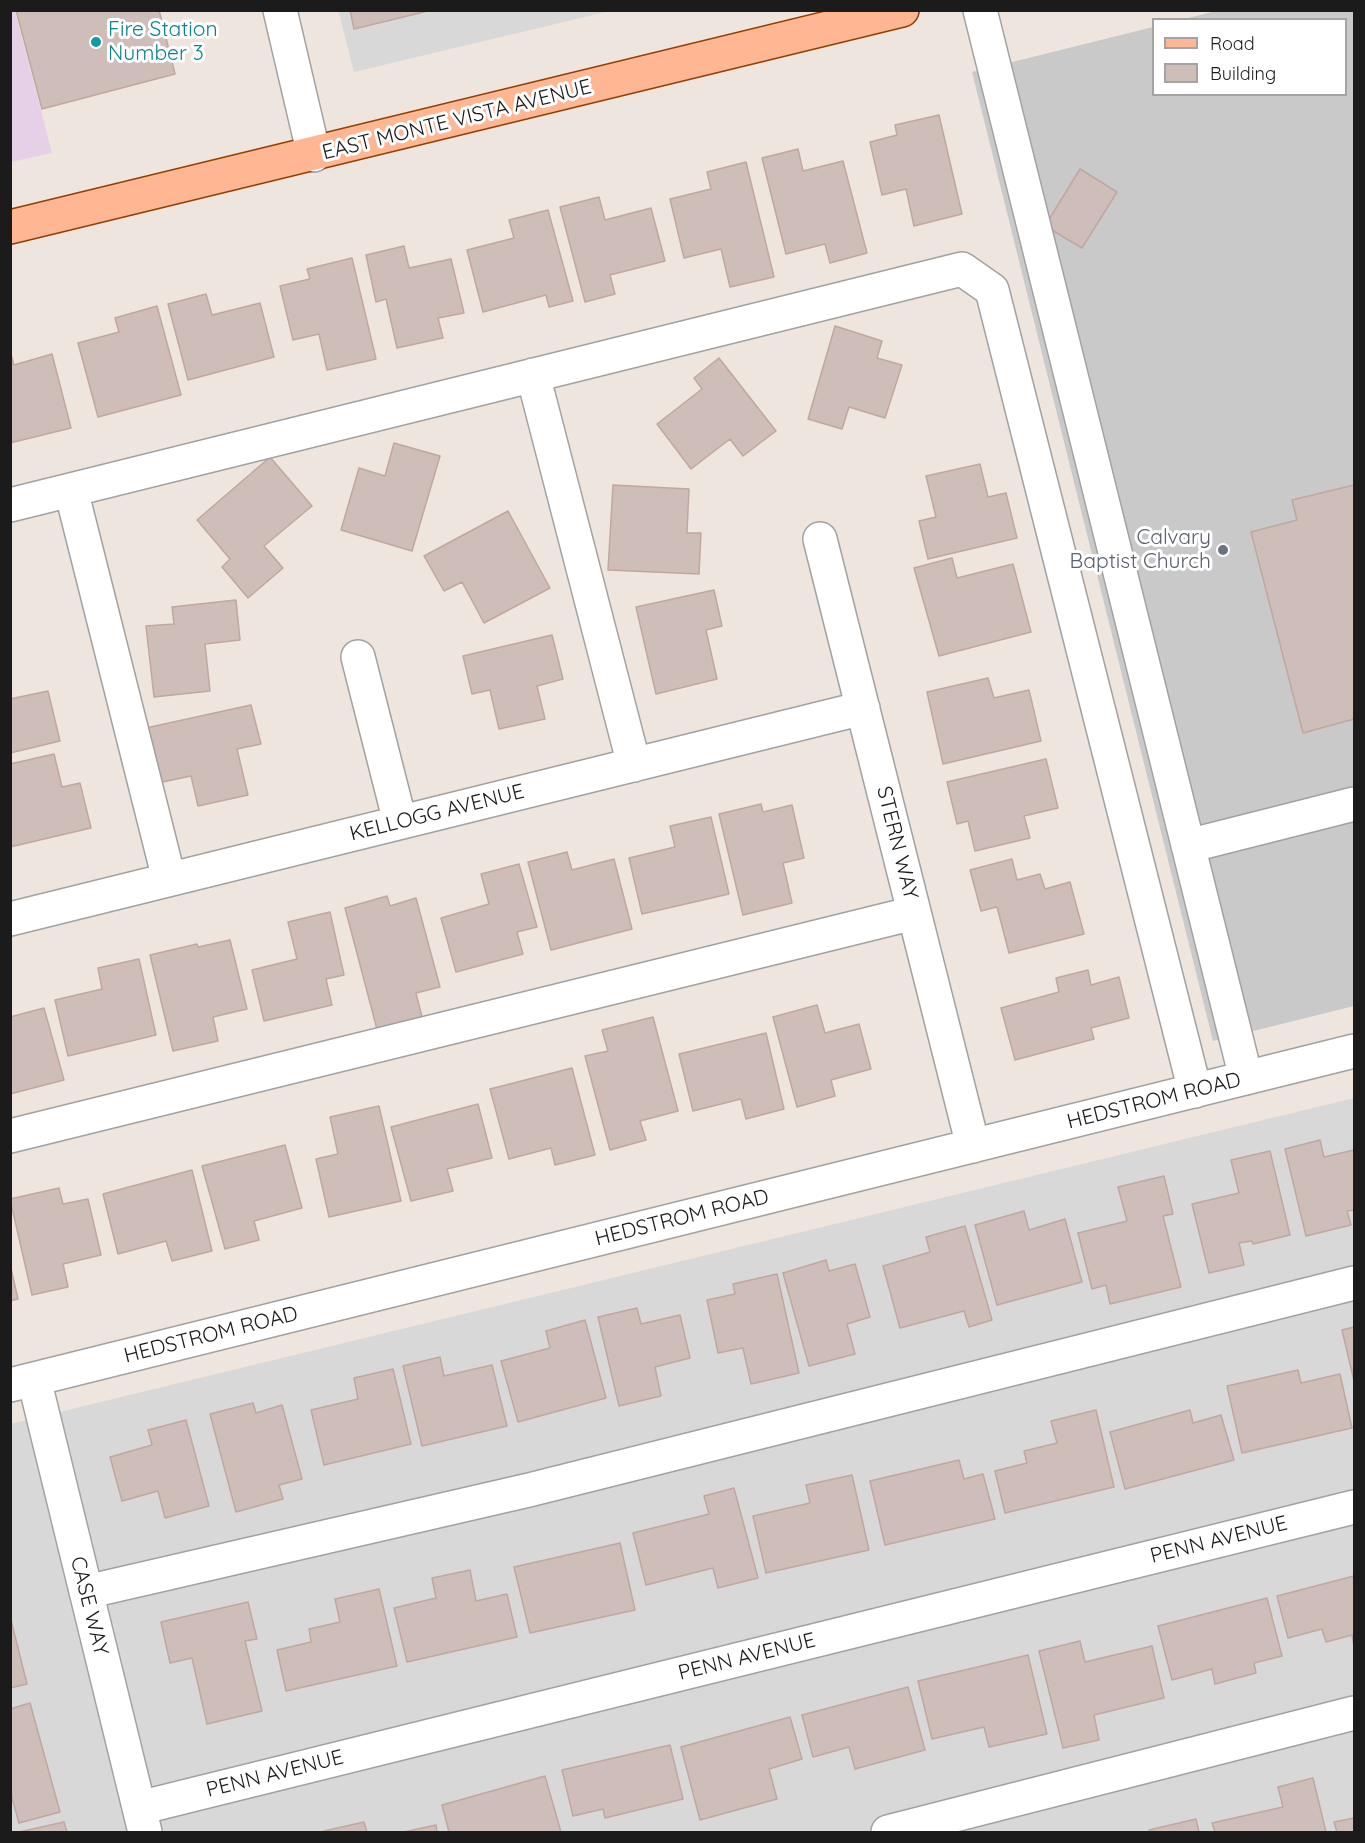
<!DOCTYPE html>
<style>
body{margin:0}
#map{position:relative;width:1365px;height:1843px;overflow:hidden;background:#eee5df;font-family:Quicksand,sans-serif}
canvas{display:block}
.frame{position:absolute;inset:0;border:12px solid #1b1b1b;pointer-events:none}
.legend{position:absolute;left:1152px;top:18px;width:195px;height:78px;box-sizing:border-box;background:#fff;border:2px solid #a4a4a4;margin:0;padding:8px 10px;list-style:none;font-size:18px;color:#1b1b1b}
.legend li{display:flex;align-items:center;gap:12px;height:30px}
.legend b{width:30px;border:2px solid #a4a4a4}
</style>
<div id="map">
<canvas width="1365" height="1843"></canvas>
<div class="frame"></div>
<ul class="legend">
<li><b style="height:8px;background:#ffb693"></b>Road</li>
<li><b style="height:16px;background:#cebdb8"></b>Building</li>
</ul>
</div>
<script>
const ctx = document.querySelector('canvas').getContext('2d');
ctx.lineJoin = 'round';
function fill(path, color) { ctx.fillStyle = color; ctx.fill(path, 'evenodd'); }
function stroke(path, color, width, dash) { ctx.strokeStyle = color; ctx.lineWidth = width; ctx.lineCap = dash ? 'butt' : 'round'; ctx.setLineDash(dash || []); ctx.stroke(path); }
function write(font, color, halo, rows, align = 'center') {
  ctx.font = font + ' Quicksand,sans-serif'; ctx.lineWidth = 6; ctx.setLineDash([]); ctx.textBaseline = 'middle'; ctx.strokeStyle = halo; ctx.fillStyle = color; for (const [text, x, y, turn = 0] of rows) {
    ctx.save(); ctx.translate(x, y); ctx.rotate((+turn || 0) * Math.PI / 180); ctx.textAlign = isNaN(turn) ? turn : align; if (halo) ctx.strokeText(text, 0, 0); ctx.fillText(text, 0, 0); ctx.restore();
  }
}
fill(new Path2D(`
 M338,10L610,11L354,72Z
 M1354,1098V1832H11L10,1424Z`), '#d9d8d8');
fill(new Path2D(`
 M10,11H15L52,153L11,162Z`), '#e6d0e8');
fill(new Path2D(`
 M1220,10L1354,11V1006L1213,1041L972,72L1153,27L1154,94H1346V20L1184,19Z`), '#c9c9c9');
const building = new Path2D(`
 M16,10H159L175,74L42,109Z
 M350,10H432L354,29Z
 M939,115L962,214L914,226L906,189L882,195L870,142L897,135L895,125Z
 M798,149L803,171L843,161L867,253L830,263L825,244L786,254L762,158Z
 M746,162L774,277L730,287L721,249L684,258L670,199L711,189L707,172Z
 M1080,169L1117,192L1082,248L1045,226Z
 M599,197L605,220L651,208L665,261L610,275L615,294L585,302L560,207Z
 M548,210L573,301L549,307L546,295L483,312L467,250L514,238L509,220Z
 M404,246L409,268L451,259L464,313L438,318L443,338L397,348L386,299L376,302L366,255Z
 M352,258L376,359L327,370L319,334L293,340L280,286L310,279L307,269Z
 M206,294L212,315L260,303L274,357L188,380L168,304Z
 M157,306L181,395L98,417L78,343L119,332L115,318Z
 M835,326L882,341L877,358L902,365L885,418L849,407L842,429L808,419Z
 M10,351L14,365L52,354L71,428L10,443Z
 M719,358L776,431L743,456L730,439L691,469L657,424L702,389L694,378Z
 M394,443L440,456L412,551L341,530L359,468L385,476Z
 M270,457L312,506L264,546L283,568L248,598L222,567L230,559L197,520Z
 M980,464L988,497L1006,493L1017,538L928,559L919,521L936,517L926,476Z
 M613,485L689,489L687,533H701L699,574L608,570Z
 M1354,485V719L1303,733L1251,532L1297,520L1292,500Z
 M508,511L550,588L484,623L462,582L444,591L424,556Z
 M952,558L957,578L1013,564L1031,632L939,656L914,568Z
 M714,590L722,626L706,630L717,679L656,694L636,607Z
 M236,600L240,640L205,644L210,691L154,697L146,626L174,624L172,607Z
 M552,635L563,679L537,686L545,719L499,729L490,690L472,694L463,656Z
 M988,678L994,698L1029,690L1041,741L943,764L927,692Z
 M48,691L60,741L10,753V699Z
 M251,705L261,744L237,749L248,795L198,806L191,776L158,783L146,728Z
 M54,754L62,787L80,783L91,828L10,847V764Z
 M1046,759L1058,808L1024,816L1030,838L975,851L968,821L957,824L947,782Z
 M761,804L763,812L792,805L804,858L783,863L792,903L743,915L719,814Z
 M711,817L729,894L642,914L629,858L675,847L670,826Z
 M567,852L572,870L614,859L632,929L551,950L528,862Z
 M1012,859L1017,880L1040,874L1045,889L1070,882L1084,934L1009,953L997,907L981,911L970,870Z
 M519,864L537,927L517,932L523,954L456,972L441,918L489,904L481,874Z
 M387,896L390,906L416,898L440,987L416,993L423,1021L378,1033L345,908Z
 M330,912L344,975L326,979L332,1005L264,1021L252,970L297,959L288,922Z
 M230,940L247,1009L213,1017L218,1041L173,1051L150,955L197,944L198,947Z
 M139,959L156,1035L68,1056L55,1000L102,989L98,968Z
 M1088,970L1091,985L1119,977L1129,1018L1091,1028L1094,1039L1015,1060L1001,1008L1059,992L1056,978Z
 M817,1005L825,1033L859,1024L871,1069L831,1080L835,1096L797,1107L773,1017Z
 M44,1008L64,1080L10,1094V1017Z
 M653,1017L678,1111L640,1121L646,1140L610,1150L585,1056L608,1051L602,1030Z
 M766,1033L784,1109L746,1119L741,1099L693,1111L679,1054Z
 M572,1068L595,1155L555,1165L551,1148L509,1159L490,1089Z
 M478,1104L492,1158L447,1169L453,1191L411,1201L391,1127Z
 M379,1106L401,1201L329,1217L316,1159L338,1154L330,1117Z
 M1320,1140L1324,1157L1354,1150V1210L1347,1211L1351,1225L1306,1236L1285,1149Z
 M285,1145L302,1208L254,1221L259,1240L225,1249L202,1166Z
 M1270,1151L1290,1235L1253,1244L1252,1241L1239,1243L1244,1265L1209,1273L1192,1204L1239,1193L1231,1160Z
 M192,1170L212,1251L172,1261L166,1241L118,1254L103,1194Z
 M1164,1176L1173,1214L1163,1216L1181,1287L1110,1304L1106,1285L1092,1289L1078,1233L1127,1221L1118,1187Z
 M59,1188L63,1204L88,1199L101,1255L63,1264L68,1287L32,1295L10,1199Z
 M1024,1211L1029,1230L1065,1219L1082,1282L997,1305L975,1225Z
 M965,1226L992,1320L969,1327L964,1311L900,1328L883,1266L930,1252L926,1237Z
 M826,1260L829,1271L855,1264L870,1317L847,1324L855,1354L809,1366L783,1273Z
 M10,1264L18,1299L10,1301Z
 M777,1274L799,1373L751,1384L743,1348L718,1353L707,1300L735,1294L733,1284Z
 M637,1308L641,1324L680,1315L690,1358L655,1367L661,1396L619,1406L598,1317Z
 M585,1320L606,1398L518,1422L501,1361L550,1348L546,1331Z
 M1354,1327V1381L1342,1330Z
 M440,1357L444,1376L492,1365L507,1426L422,1446L403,1366Z
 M393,1369L411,1444L324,1465L311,1410L358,1399L354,1378Z
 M1298,1370L1301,1383L1340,1374L1352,1428L1242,1453L1227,1386Z
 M253,1403L256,1413L282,1405L302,1479L279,1485L283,1499L236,1512L210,1414Z
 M1096,1410L1114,1487L1005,1513L995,1471L1027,1463L1024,1451L1057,1443L1051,1421Z
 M1190,1410L1193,1423L1221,1415L1234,1460L1125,1489L1110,1432Z
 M186,1420L209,1506L165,1518L158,1491L122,1501L110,1457L152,1445L148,1430Z
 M959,1460L964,1479L983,1474L995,1519L885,1545L870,1481Z
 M852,1475L869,1550L766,1573L753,1516L810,1503L806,1485Z
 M734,1488L758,1578L718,1588L713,1568L646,1585L633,1533L709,1514L704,1496Z
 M620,1543L635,1610L530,1633L514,1567Z
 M470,1570L476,1601L507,1594L517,1637L407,1662L394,1608L436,1598L432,1578Z
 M1354,1576V1647L1352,1635L1326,1642L1322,1629L1288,1638L1277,1596Z
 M379,1589L397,1666L286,1691L277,1650L311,1642L309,1629L340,1622L335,1599Z
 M1267,1598L1282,1656L1254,1663L1256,1673L1215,1684L1212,1669L1172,1680L1158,1626Z
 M248,1602L257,1639L245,1641L262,1711L207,1724L192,1658L170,1663L161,1622Z
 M10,1616L27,1684L10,1688Z
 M1080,1641L1085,1662L1152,1646L1164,1698L1094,1715L1099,1740L1063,1748L1039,1651Z
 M1028,1655L1047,1734L989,1747L984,1727L932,1739L918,1681Z
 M908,1687L925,1750L855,1769L849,1747L813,1757L802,1715Z
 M30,1703L60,1812L19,1823L10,1791V1709Z
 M790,1717L802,1759L769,1769L777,1799L700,1820L681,1747Z
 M670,1745L683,1799L605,1818L603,1809L573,1816L562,1770Z
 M545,1776L561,1832H449L442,1805Z
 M1313,1778L1326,1832H1215L1212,1823L1283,1807L1278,1787Z
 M1354,1818V1832H1337L1334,1822Z
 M1196,1819L1199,1832H1150L1149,1830Z
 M64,1822L67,1832H19Z
 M364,1822L367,1832H324V1831Z
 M436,1825L437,1832H404Z`);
fill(building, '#cebdb8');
stroke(building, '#c0a7a1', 1.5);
const minor = new Path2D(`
 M280,10L314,155
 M980,10L1246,1078
 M533,375L634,765
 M71,490L169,879
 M10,505L962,269L992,290L1195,1091
 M820,539L973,1146
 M358,657L400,822
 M1188,846L1354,804
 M10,919L863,708
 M10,1136L914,913
 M34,1379L145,1832
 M10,1385L1354,1051
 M86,1592L529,1490L1354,1283
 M139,1808L1354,1507
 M888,1832L1354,1713`);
const major = new Path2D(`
 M10,227L902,10`);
stroke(minor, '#a2a2a2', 36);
stroke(major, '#923f00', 36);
stroke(minor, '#fff', 33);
stroke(major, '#ffb693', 33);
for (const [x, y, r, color] of [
 [96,42,6,"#0f9aa8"],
 [1223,550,6,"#6b7280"]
]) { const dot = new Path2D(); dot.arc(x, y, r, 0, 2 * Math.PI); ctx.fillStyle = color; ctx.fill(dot); stroke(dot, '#fff', 2); }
write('21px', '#0d838f', '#fff', [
 ["Fire Station",108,30],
 ["Number 3",108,54]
], 'left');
write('21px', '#1b1b1b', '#fff', [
 ["EAST MONTE VISTA AVENUE",457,120,-14],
 ["KELLOGG AVENUE",437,813,-14],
 ["STERN WAY",897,843,76],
 ["HEDSTROM ROAD",1154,1101,-14],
 ["HEDSTROM ROAD",682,1218,-14],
 ["HEDSTROM ROAD",211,1335,-14],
 ["PENN AVENUE",1219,1540,-14],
 ["CASE WAY",89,1606,76],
 ["PENN AVENUE",747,1657,-14],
 ["PENN AVENUE",275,1774,-14]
]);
write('21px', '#5b616d', '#fff', [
 ["Calvary",1211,538],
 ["Baptist Church",1211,562]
], 'right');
</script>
